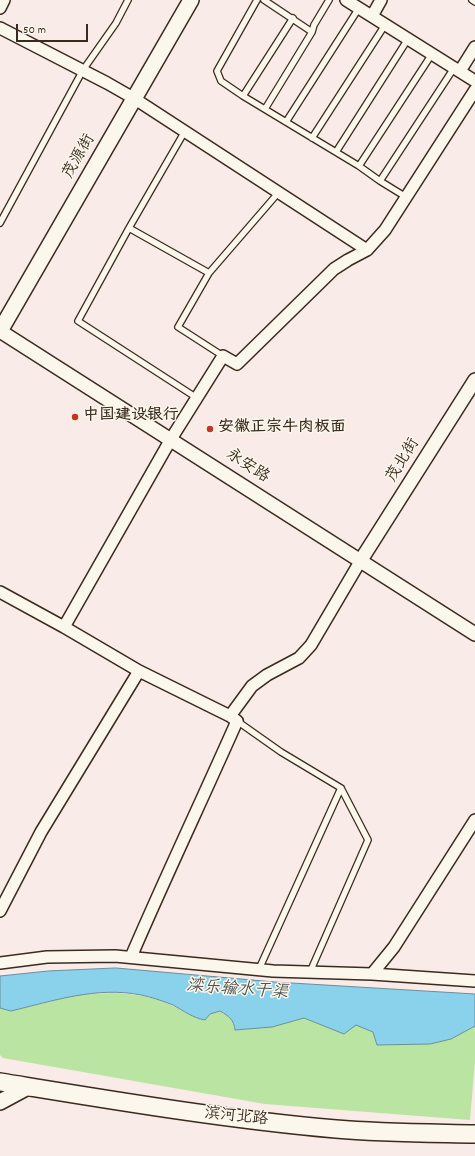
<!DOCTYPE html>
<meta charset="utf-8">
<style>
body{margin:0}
#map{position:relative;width:475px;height:1156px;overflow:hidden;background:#f9ebe7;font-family:Dekko,sans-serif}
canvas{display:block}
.scale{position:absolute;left:16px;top:24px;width:72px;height:18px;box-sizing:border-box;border:2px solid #3b2a1e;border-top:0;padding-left:5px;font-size:12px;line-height:14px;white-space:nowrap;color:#3b2a1e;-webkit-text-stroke:3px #fbf7ec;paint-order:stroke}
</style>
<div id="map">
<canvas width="475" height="1156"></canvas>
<div class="scale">50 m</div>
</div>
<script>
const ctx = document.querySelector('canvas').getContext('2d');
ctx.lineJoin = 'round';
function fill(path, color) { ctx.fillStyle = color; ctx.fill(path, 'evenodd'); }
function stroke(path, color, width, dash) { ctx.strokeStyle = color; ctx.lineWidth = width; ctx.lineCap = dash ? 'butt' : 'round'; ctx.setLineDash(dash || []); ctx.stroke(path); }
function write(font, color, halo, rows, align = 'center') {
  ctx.font = font + ' Dekko,"LXGW WenKai TC",sans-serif'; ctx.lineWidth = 3; ctx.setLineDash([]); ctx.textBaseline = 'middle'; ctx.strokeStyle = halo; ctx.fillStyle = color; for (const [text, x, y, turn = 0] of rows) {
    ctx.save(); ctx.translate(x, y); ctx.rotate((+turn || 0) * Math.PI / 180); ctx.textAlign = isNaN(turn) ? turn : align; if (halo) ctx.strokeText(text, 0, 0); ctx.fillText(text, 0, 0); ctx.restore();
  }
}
fill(new Path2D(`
 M116,993C135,994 154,997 171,1005C183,1010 192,1018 205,1020L210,1014L220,1011C229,1016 233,1019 235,1030L272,1027L304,1018L344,1034L356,1024L373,1032L377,1045L430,1044L451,1039L475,1026V1060L470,1120L265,1104L3,1058L0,1055V1008L11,1011L81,994Z`), '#bae4a1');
const water = new Path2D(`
 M116,968L275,982L475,994V1026L451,1039L430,1044L377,1045L373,1032L356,1025L344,1034L304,1018L272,1027L235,1030C234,1020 229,1016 220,1011L210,1014L205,1020C193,1018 184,1011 173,1005C163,1001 151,997 141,995C97,986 53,1001 11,1011L0,1008V976L48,971Z`);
fill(water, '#8ad2eb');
stroke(water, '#6a8f99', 1);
const service = new Path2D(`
 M257,0L217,71L221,81L243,96L359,166L380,181L406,197
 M264,0L312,32L314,25L329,0
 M472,0L475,2
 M243,96L293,18
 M265,109L312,32
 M286,122L359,8
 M185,131L129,228L78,321L197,398
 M312,138L385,25
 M336,152L408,39
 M359,166L432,54
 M380,181L454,68
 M0,223L83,70L116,23L128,0
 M129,228L209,273L279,192
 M209,273L178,327L223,356
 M237,721L281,752L341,788L368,840L310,972
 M259,969L341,788`);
const minor = new Path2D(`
 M346,0L475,81
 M0,8L4,0
 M372,16L381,0
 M0,28L107,83L135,99L367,250
 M460,71L475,47
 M0,592L64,627L139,671L230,716L237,721C202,800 165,878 131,957
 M64,627L171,439L223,356L237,364L334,269L348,260L367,250L385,230L475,90
 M230,716L252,686L267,675L299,658L311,645L361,560
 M0,911L41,832L139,671
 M0,963L47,957L115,956L273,971L372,974L475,981
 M372,974L394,947L475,820`);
const tertiary = new Path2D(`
 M0,331L475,634
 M361,560L475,380`);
const secondary = new Path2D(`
 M0,331L191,0
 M0,1102L26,1088H36`);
const primary = new Path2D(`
 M0,1082C111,1100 223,1119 336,1129C382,1133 429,1133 475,1134`);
stroke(service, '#3b2a1e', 8);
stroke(minor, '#3b2a1e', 14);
stroke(tertiary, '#3b2a1e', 16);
stroke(secondary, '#3b2a1e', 18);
stroke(primary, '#3b2a1e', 20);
stroke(service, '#fbf7ec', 5.5);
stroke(minor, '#fbf7ec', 11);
stroke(tertiary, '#fbf7ec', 13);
stroke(secondary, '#fbf7ec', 15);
stroke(primary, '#fbf7ec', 17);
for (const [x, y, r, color] of [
 [75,417,4,"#c8321e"],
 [210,429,4,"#c8321e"]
]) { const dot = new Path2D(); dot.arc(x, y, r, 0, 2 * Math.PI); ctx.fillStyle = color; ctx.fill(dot); stroke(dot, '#fbf7ec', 1.5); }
write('16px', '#3b2a1e', '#fbf7ec', [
 ["茂源街",80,157,-60],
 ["茂北街",404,461,-58],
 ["永安路",247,467,33],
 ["滨河北路",236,1118,6]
]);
write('bold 16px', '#3b2a1e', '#fbf7ec', [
 ["中国建设银行",83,417],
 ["安徽正宗牛肉板面",218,429]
], 'left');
write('italic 17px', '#4f5451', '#fbf7ec', [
 ["滦乐输水干渠",237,991,4]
]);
</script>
